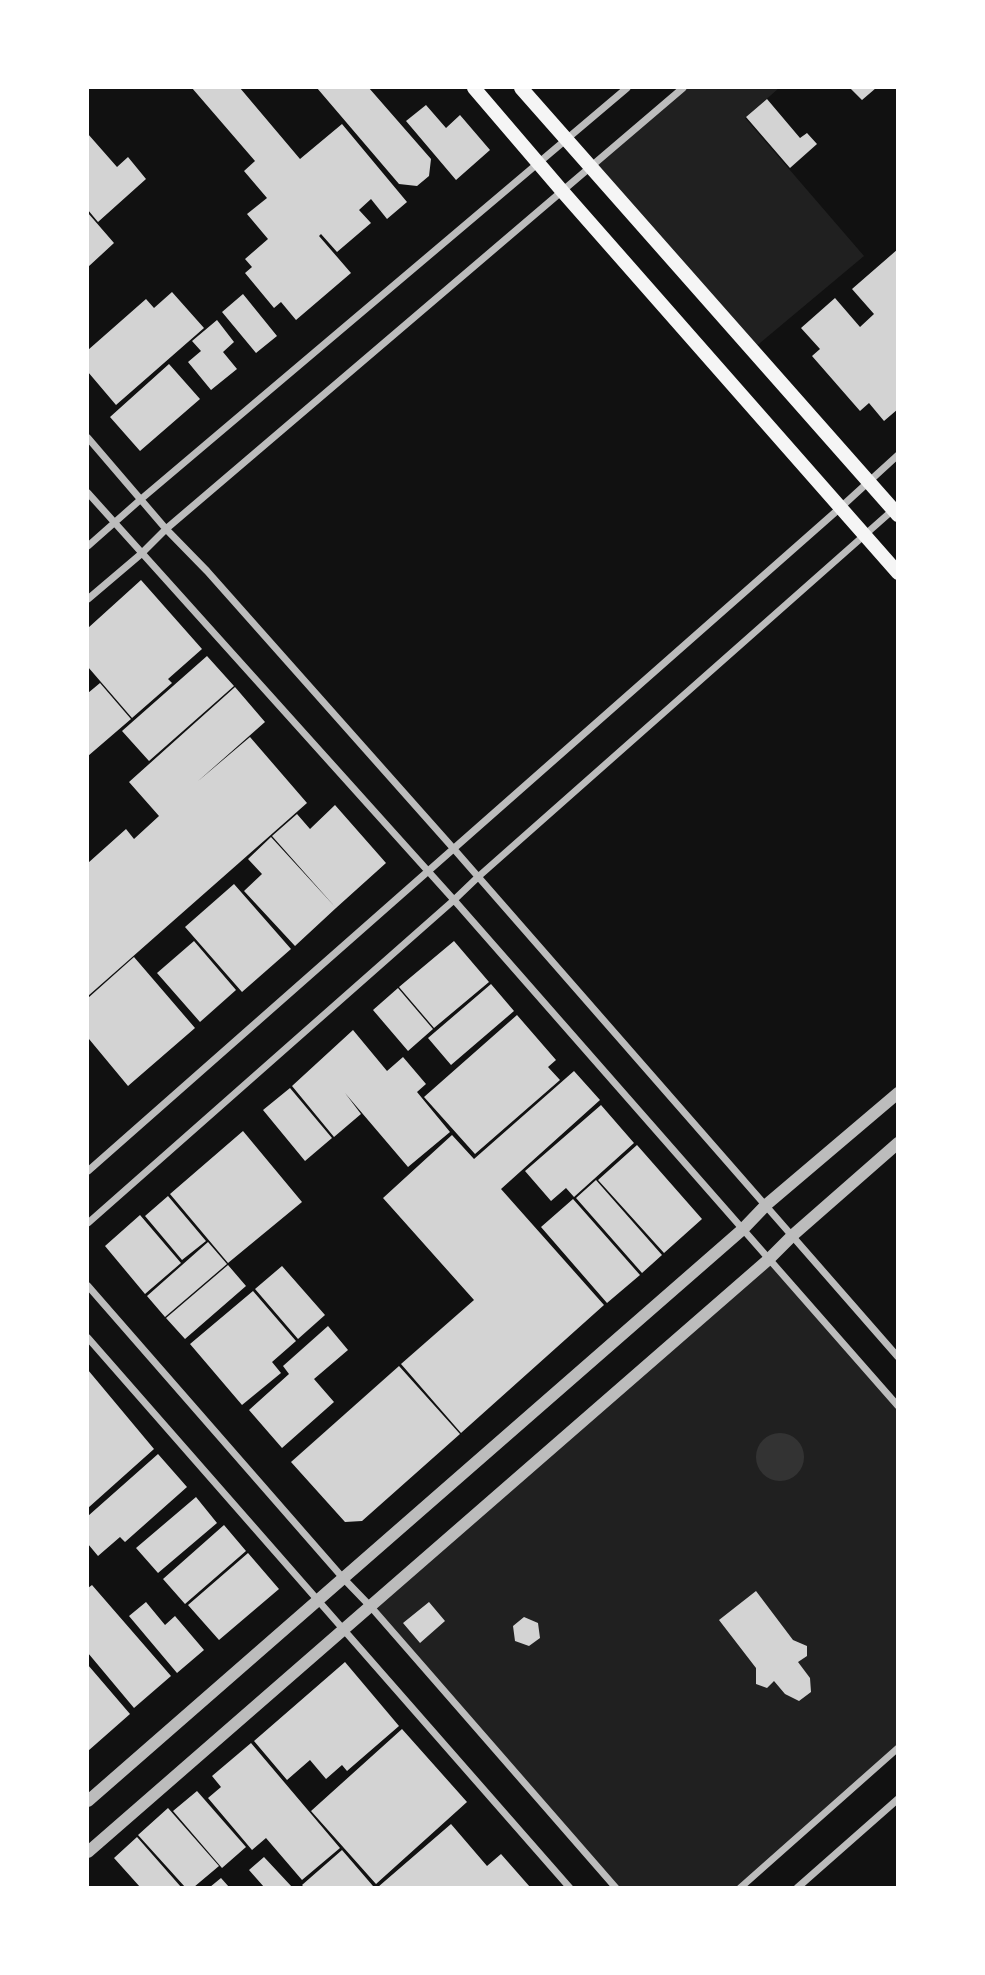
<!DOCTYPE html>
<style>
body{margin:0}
#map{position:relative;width:985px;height:1975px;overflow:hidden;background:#111;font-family:Signika,sans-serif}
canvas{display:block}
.frame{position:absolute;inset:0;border:89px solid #fff;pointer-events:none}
</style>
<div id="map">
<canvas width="985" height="1975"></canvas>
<div class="frame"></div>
</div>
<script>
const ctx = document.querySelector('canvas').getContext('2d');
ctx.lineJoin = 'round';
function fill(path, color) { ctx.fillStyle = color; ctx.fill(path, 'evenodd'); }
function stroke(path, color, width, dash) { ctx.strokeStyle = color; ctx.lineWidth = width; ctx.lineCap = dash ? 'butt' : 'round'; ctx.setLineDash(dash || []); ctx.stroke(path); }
fill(new Path2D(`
 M682,88H779L745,118L864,256L754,348L591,165Z
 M769,1260L897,1407V1747L739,1887H617L373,1607Z`), '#202020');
fill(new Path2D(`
 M756 1457a24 24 0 1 1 48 0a24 24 0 1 1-48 0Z`), '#333');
fill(new Path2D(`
 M192,88H240L300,159L342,124L407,202L387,219L371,199L359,210L371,223L337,252L321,234L319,236L351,273L296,320L281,302L274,308L245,273L252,267L245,259L268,239L247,214L267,198L244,171L255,161Z
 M317,88H369L431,159L429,176L417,186L399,184Z
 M850,88H876L862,100Z
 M767,99L800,138L807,133L817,144L790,168L746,117Z
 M426,105L446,128L460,115L490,150L456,180L406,121Z
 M88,134L117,167L128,157L146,179L98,222L88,210Z
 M88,213L114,243L88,267Z
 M898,249V409L884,421L869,403L860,411L812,356L820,349L801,328L835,298L860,327L874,314L852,289Z
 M172,292L204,328L116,405L88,372V350L146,299L154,308Z
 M243,294L277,336L256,353L222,312Z
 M217,320L234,342L223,352L237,369L211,390L188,362L201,351L192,341Z
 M169,364L200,399L140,451L110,417Z
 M141,580L202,649L168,679L172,683L132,718L88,667V628Z
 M207,656L234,686L149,761L122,731Z
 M100,683L131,719L88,756V693Z
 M235,687L265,722L197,782L250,737L307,803L88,996V863L126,829L134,839L159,816L129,782Z
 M335,805L386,863L336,908L272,836L297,814L310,829Z
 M271,837L336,908L295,946L244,891L262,874L248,859Z
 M234,884L291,949L242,992L185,927Z
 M194,941L236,990L200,1022L157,973Z
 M454,941L489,982L434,1028L399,987Z
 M134,957L195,1028L128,1086L89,1039L88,1041V998Z
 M491,984L514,1011L451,1065L428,1038Z
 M398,988L433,1029L408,1051L373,1010Z
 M517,1015L556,1060L548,1067L560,1080L475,1154L424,1097Z
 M353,1030L387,1071L403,1057L426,1084L417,1092L450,1132L408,1167L345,1093L361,1114L334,1137L292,1086Z
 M574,1071L600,1100L501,1189L604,1305L461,1433L401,1364L474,1300L383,1198L452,1135L474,1159Z
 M290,1088L332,1138L305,1161L263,1110Z
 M601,1105L634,1143L574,1197L566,1188L551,1201L525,1171Z
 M243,1131L302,1202L228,1263L170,1194Z
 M637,1145L702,1219L664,1253L598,1180Z
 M596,1180L662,1255L642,1273L576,1198Z
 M168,1196L206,1241L182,1260L145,1216Z
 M573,1199L640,1275L607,1303L541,1227Z
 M140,1215L181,1263L145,1294L105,1246Z
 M208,1242L227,1264L165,1317L147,1296Z
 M228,1265L246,1286L185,1339L166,1318Z
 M282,1266L325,1315L298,1339L255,1289Z
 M253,1291L296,1341L272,1362L281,1373L242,1405L190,1344Z
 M328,1326L348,1350L314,1379L334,1402L282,1448L249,1410L289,1374L283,1366Z
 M399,1366L460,1434L362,1521L345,1522L291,1462Z
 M88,1370L154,1449L88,1508Z
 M158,1454L187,1487L125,1542L120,1537L98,1556L88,1544V1516Z
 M196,1497L217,1523L158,1573L136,1548Z
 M224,1525L246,1551L185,1604L163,1579Z
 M248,1553L279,1589L219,1640L188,1605Z
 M92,1585L171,1676L134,1708L88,1653V1588Z
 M756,1591L793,1640L807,1646V1656L798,1662L810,1678L811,1692L799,1701L785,1694L774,1681L767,1688L756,1684V1668L719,1620Z
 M146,1602L165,1625L175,1616L204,1650L177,1673L129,1616Z
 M429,1602L445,1621L420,1643L403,1623Z
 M524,1617L538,1623L540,1638L529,1646L515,1641L513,1626Z
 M345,1662L399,1726L347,1771L342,1765L326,1779L310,1760L287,1780L254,1741Z
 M88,1665L130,1714L88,1751Z
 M402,1729L467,1802L376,1884L311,1811Z
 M251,1743L340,1848L302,1880L266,1838L252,1850L208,1798L221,1787L212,1776Z
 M197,1791L246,1847L222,1868L173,1811Z
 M168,1808L219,1866L194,1887H185L138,1835Z
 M451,1824L487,1866L501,1854L530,1887H378Z
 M137,1837L181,1887H140L114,1858Z
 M342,1850L373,1886L372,1887H304L302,1885Z
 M264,1857L292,1887H264L249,1870Z
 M221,1878L229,1887H210Z`), '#d3d3d3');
stroke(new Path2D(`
 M88,438L166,529L207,571L453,848L898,1357
 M88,493L454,900L898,1406
 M88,546L140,500L627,88
 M88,599L141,554L166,529L683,88
 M88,1171L840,508L898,455
 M88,1223L454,900L478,877L894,509
 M88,1286L343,1578L371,1607L616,1888
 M88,1338L570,1888
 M740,1888L898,1748
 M797,1888L898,1799`), '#bcbcbc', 7);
stroke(new Path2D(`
 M88,1801L743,1229L766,1205L898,1093
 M88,1852L769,1259L793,1235L898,1143`), '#bcbcbc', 12);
stroke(new Path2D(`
 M474,88L563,192L898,573
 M521,88L898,515`), '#f5f5f5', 14);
</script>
